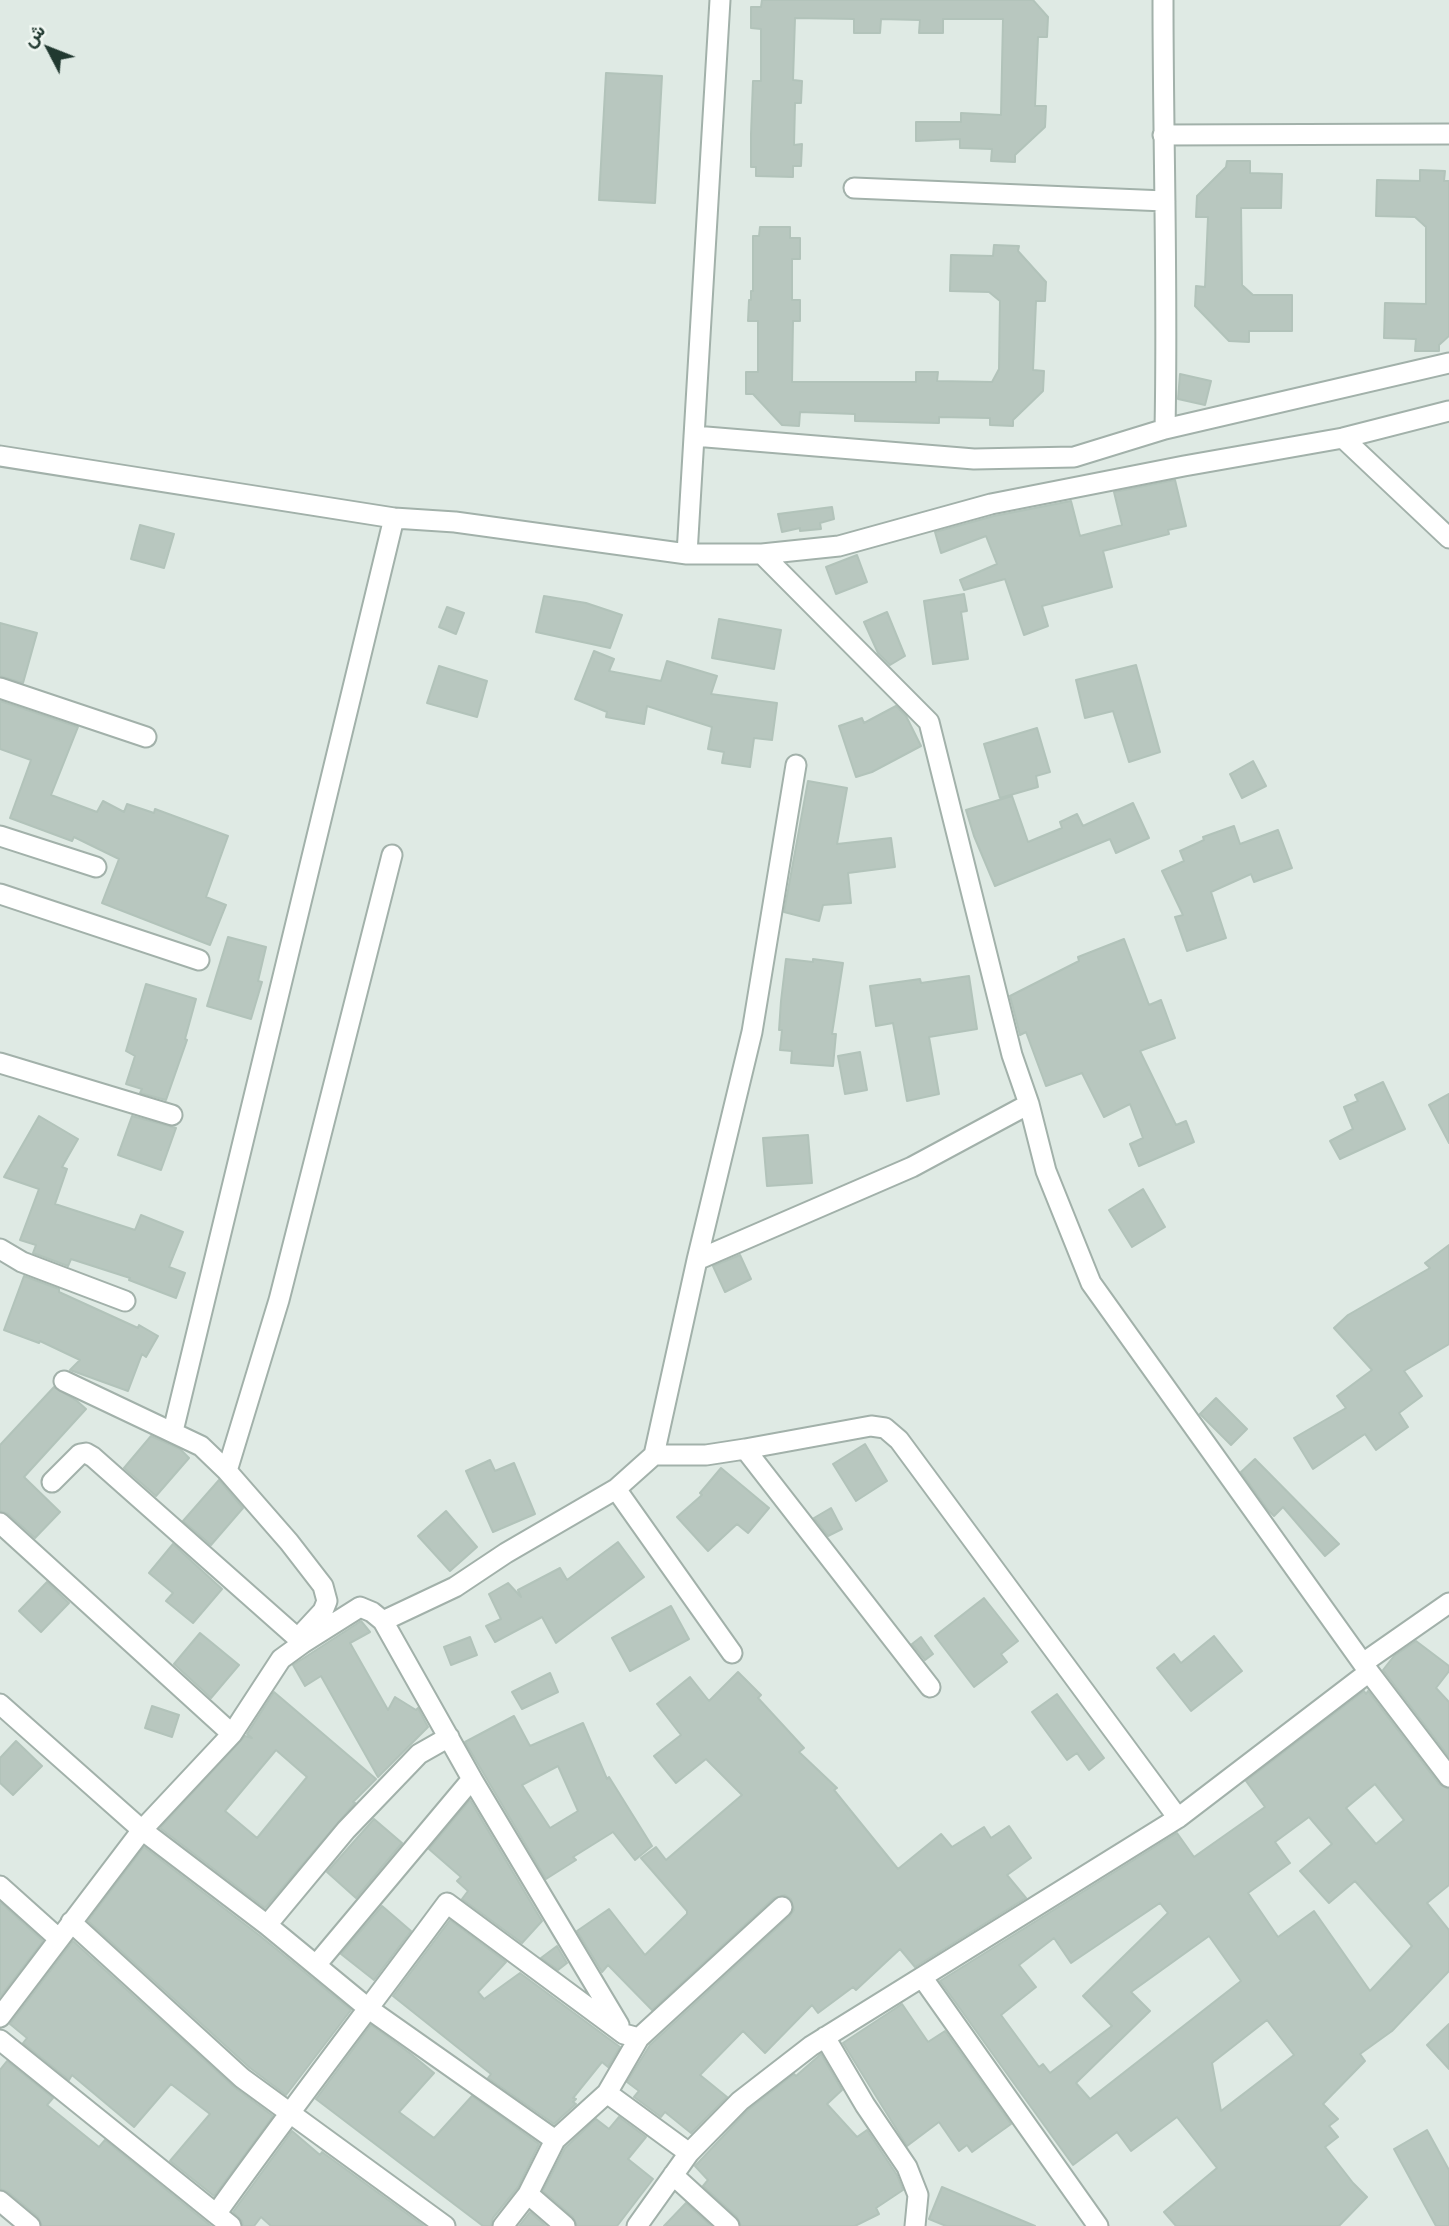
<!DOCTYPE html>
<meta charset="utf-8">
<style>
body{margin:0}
#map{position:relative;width:1449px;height:2226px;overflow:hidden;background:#dfeae4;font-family:"Asap Condensed",Vazirmatn,sans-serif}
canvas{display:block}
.north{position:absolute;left:14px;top:14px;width:70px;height:70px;-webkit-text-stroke:5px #f0f7f2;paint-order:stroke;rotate:312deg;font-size:19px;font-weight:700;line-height:28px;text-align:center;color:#213930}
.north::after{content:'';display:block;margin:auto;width:24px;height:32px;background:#213930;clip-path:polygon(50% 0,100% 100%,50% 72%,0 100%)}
</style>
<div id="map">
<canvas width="1449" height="2226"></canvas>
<div class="north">ش</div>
</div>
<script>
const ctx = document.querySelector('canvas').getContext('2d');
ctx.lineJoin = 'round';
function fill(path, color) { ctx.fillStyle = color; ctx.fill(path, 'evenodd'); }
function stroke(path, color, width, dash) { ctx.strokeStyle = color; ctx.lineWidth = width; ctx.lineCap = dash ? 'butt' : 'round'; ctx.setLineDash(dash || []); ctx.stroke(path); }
const building = new Path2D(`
 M762,0H1033L1048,17L1047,37H1038L1035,106H1046L1045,127L1015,155V162L991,161L992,149L960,148V139L916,141V122H961V113L1001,115L1003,19H943V33H919L920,20L881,19L880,33H854V19L795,18L793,80L802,81L801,103H795L794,145L802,144L801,166H793V177L756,176V167H751V134L753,81H761V29L751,28V7H761Z
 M606,73L662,76L655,203L599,200Z
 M1227,161H1250V173L1282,174L1281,208H1241L1242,285L1253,295H1292V331H1249V342L1229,341L1195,306L1196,286L1205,287L1208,217H1196L1197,196L1226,167Z
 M1420,170L1445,171L1444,181H1449V336L1439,345V351H1415L1416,339L1384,338L1385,303L1426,304V227L1415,217L1376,216L1377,180L1420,181Z
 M760,227H790V238H800V259H792V300H800V321H793L792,382H916V372H938L937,381L992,382L999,369L1000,301L989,292L950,291L951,255L993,256L994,245L1019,246L1018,251L1046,282L1045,301H1036L1033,370L1044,371L1043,391L1013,420V426L990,425V418L939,417V423L855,421V414L800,412L799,426L782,425L753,394H746V372H758V321H748L749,300H751V291H753V236H759Z
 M1180,374L1211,381L1205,405L1178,399Z
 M1175,480L1186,526L1168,530L1169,534L1103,551L1112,587L1042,606L1048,626L1024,635L1005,579L964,590L960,580L997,564L986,536L941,553L935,532L994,516L1071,501L1080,536L1122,525L1114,492Z
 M832,507L834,519L820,523L821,529L800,531V528L782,532L778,514Z
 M140,525L174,534L164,568L131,559Z
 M857,555L867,582L836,594L826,567Z
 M964,594L967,611L961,612L968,659L933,664L924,601Z
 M544,596L586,603L622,615L610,648L536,632Z
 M447,607L464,613L456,634L439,627Z
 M887,612L905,656L890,665L878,653L864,622Z
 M719,619L781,630L774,669L712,658Z
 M0,623L37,633L23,683L0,676Z
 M594,651L614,659L609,671L661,681L667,661L717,676L711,694L777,703L772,740L754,738L750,767L722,763L724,752L708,749L712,727L647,706L644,724L606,717L607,712L575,699Z
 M1136,665L1160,752L1129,762L1113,711L1085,718L1076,680Z
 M439,666L487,681L477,717L427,703Z
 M0,701L78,727L51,795L97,812L103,801L124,812L127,804L154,813L155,809L228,836L206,897L226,905L210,945L102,903L119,859L74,837L72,841L10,818L31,760L0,749Z
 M896,706L906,716L921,746L872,772L856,777L839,726L862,718L864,723Z
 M1037,728L1050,772L1036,776L1038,787L1000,798L984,744Z
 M1253,761L1266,786L1242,798L1230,774Z
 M808,781L847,788L837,844L891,838L895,867L848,873L851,903L823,905L819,921L784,912Z
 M1012,796L1028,842L1062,828L1060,822L1077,814L1083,826L1133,803L1149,838L1116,853L1110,839L995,886L974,836L966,810Z
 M1234,826L1240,844L1278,830L1292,868L1254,882L1251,874L1211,892L1226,938L1187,951L1175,917L1183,915L1162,871L1184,861L1180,851L1204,840L1203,837Z
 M228,937L266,947L258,981L262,982L251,1019L207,1006Z
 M1124,939L1149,1005L1161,1000L1175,1038L1140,1051L1176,1125L1186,1121L1194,1142L1139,1166L1130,1144L1143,1138L1130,1104L1104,1117L1082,1073L1046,1086L1026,1032L1020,1035L1010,996L1079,961L1078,957Z
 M786,959L813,962V959L843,963L832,1034H836L833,1066L791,1063L792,1051L780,1050L782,1030H779L781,1001Z
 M969,976L977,1029L929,1037L939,1094L907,1101L893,1023L876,1026L870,986L920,979L921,983Z
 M146,984L196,999L185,1039L187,1040L166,1100L140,1093L142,1089L126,1084L135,1056L126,1051Z
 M860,1052L867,1090L845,1094L838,1056Z
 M1383,1082L1405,1129L1340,1159L1330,1141L1353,1129L1344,1107L1358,1101L1355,1095Z
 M1449,1094V1143L1429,1105Z
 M39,1116L78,1139L62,1167L67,1169L55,1204L135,1230L141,1215L183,1232L169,1267L185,1273L176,1298L129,1280L130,1278L71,1259L68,1266L33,1253L36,1245L20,1240L39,1189L4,1177Z
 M132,1116L176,1128L161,1170L118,1155Z
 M808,1135L812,1183L767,1186L763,1138Z
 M1143,1189L1165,1227L1132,1247L1109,1210Z
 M1449,1245V1344L1404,1371L1422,1396L1399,1413L1408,1427L1376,1450L1365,1434L1313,1469L1294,1438L1346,1408L1337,1396L1372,1370L1334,1328L1348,1315L1430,1268L1425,1263Z
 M740,1255L751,1279L725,1292L713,1266Z
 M24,1276L59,1289V1292L138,1328L139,1325L158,1336L146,1357L142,1354L128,1391L70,1370L80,1360L40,1341L39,1343L4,1330Z
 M54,1387L77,1401L86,1409L24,1477L60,1512L35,1538L8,1514L0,1511V1445Z
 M1216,1398L1247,1429L1231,1445L1200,1414Z
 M151,1436L180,1449L189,1458L156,1496L124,1468Z
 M865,1444L887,1481L856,1501L833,1464Z
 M1255,1459L1339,1544L1325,1556L1283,1507L1274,1516L1268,1510L1241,1472Z
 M490,1460L495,1471L514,1463L535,1514L493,1532L466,1471Z
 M721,1468L769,1508L748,1533L737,1524L708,1551L677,1517L702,1495L700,1493Z
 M219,1480L243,1508L211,1545L183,1521Z
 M831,1508L842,1529L828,1536L814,1518Z
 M446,1511L477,1547L450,1571L418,1536Z
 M618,1542L644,1577L556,1643L542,1617L495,1642L486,1626L501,1619L489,1594L508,1583L521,1597L518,1590L560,1568L567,1580Z
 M173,1544L222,1589L193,1623L166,1601L173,1593L149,1573Z
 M47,1582L69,1603L41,1632L19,1611Z
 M984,1598L1018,1641L1001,1654L1007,1662L974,1687L935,1636Z
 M671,1606L689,1639L630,1671L612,1638Z
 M361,1621L370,1632L350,1643L388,1710L395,1697L416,1710L418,1708L428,1727L378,1777L321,1676L305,1686L293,1665Z
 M200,1633L239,1665L211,1698L174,1664Z
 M1214,1636L1242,1671L1191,1711L1157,1668L1174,1654L1181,1663Z
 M470,1637L477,1655L451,1665L444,1647Z
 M921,1637L933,1654L925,1660L912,1644Z
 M1416,1641L1449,1666V1671L1436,1688L1449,1702V1757L1383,1670L1394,1656Z
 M738,1672L761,1695L758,1698L804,1748L799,1752L837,1788L834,1790L898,1869L941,1834L952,1847L984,1827L991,1838L1009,1826L1031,1858L1007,1875L1026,1898L915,1967L900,1949L856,1990L853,1987L818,2013L812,2005L765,2053L743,2031L700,2075L727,2097L691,2133L665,2112L661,2117L634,2097L639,2091L627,2082L650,2045L790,1916L794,1910L791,1899L785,1895L774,1898L652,2010L608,1965L602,1972L577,1931L609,1909L645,1955L687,1914V1911L641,1858L656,1847L666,1860L742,1795L706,1759L676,1783L654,1756L681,1735L657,1704L690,1677L709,1701Z
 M550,1673L558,1692L522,1709L512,1692Z
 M1364,1691L1366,1694L1368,1691L1439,1784L1449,1789V1885L1427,1903L1449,1930V1971L1392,2031L1360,2054L1365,2061L1323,2104L1338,2119L1329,2126L1338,2137L1325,2147L1353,2183L1367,2197L1339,2226H1176L1164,2212L1217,2168L1177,2117L1131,2151L1117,2132L1073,2165L940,1981L1177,1833L1194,1857L1265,1807L1246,1781ZM1375,1784L1404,1820L1376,1844L1346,1808ZM1309,1817L1332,1844L1300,1871L1329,1903L1355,1881L1412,1946L1370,1991L1314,1911L1278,1937L1248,1893L1290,1863L1275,1842ZM1160,1903L1168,1913L1083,1996L1112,2026L1050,2073L1043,2064L1039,2067L1001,2015L1036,1987L1019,1965L1054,1938L1071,1963ZM1209,1936L1241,1981L1090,2099L1076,2083L1150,2011L1131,1992ZM1267,2020L1294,2055L1221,2111L1212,2063Z
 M274,1692L376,1779L353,1802L355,1803L265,1908L160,1828L245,1736L252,1738L247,1734ZM276,1750L307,1777L257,1838L225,1811Z
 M1057,1694L1104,1758L1089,1770L1077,1753L1067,1760L1032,1712Z
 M152,1706L179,1715L172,1737L145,1728Z
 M514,1716L530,1746L583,1723L607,1779L609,1777L652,1846L635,1860L613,1832L573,1857L576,1860L546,1879L465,1742ZM558,1766L578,1811L550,1828L522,1785Z
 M16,1741L42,1766L13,1795L0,1783V1758Z
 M470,1800L542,1921L522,1943L462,1899L468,1891L457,1881L461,1877L429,1849Z
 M374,1819L402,1843L356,1898L327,1872Z
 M144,1847L259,1935L351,2010L286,2095L250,2068L88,1921Z
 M0,1902L43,1941L0,1997Z
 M382,1906L411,1931L374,1980L341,1954Z
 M450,1920L506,1962L478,1992L484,1999L520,1973L620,2047L608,2067L602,2062L573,2098L576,2099L573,2102L576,2104L554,2124L488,2078L491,2074L393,1996Z
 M73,1941L234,2087L273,2116L214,2196L170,2161L210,2114L171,2084L134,2127L72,2075L69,2080L23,2043L27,2038L10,2024Z
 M557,1946L567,1963L558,1970L541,1958Z
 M902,2004L928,2042L945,2031L1011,2124L972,2152L967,2145L959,2151L939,2122L907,2146L843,2043Z
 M1449,2024V2069L1427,2045Z
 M371,2025L411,2054L434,2073L399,2112L434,2138L472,2096L539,2144L518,2187L493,2218L491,2226H483L316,2099Z
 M821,2054L842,2090L827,2104L857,2137L867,2130L897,2175L903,2190L876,2208L879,2214L855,2226H741L737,2217L703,2186L708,2180L695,2166L748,2110L794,2074L796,2076Z
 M7,2061L53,2098L47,2105L99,2147L105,2140L211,2226H42L38,2217L8,2192L0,2189V2070Z
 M619,2117L646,2137L628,2159L653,2179L617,2226H577L573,2217L543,2191L565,2148L596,2119L609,2129Z
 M1427,2130L1449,2170V2226H1436L1394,2149Z
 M292,2131L320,2155L322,2152L424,2226H271L261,2217L254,2226H243L242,2221L233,2212Z
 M942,2187L1035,2226H946L929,2219Z
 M686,2203L711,2226H664Z
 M530,2212L546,2226H519Z`);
fill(building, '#b8c7bf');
stroke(building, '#b2c3ba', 2);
const minor = new Path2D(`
 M1163,0C1163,143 1168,286 1165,429
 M1163,135L1449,134
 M854,188L1165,201
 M694,436L974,459L1074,457L1165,429L1449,363
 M1343,438L1449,538
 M0,456L394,518L455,522L687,554H762L839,546L991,504L1184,466L1343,438L1449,411
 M687,554L720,0
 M762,554L929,722L1012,1055L1029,1104L1046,1171L1091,1283L1369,1672L1449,1777
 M0,688L146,737
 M0,836L96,867
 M0,894L199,960
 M0,1063L172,1115
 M0,1249L22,1262L125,1301
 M697,1260L752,1032L796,765
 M64,1381L201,1446L227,1471L289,1542L323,1586L327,1601L323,1611L298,1638
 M173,1431L394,518
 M745,1449L871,1426L885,1428L899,1440L1178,1818
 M654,1455H706L745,1449L930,1687
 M227,1471L279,1300L392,855
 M52,1482L80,1454L86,1453L93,1457L303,1643
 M616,1489L732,1653
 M0,1523L232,1734
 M383,1621L472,1779L619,2025
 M1363,1663L1449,1603
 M0,1704L142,1830L267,1925
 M449,1737L419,1754L346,1830L267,1925L369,2009L555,2140
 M0,1886L58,1938
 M71,1922L242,2078L445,2226
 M316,1965L472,1779
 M922,1977L1098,2226
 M0,2017L142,1830L232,1734L281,1659L303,1643L360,1607L372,1612L383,1621L455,1587L506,1553L616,1489L654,1455L697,1260L912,1167L1029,1104
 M825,2037L865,2105L907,2167L918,2195L915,2226
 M0,2040L216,2214
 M607,2093L689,2153
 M673,2175L729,2226
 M528,2194L565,2226
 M0,2201L30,2226
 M231,2226L216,2214C291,2109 370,2007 447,1903L624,2034L639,2038
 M503,2226L528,2194L555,2140L607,2093L639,2038L782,1907
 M637,2226L689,2153L740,2101L811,2046L1178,1818L1369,1672`);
stroke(minor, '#a2b1aa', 23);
stroke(minor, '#fff', 19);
</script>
